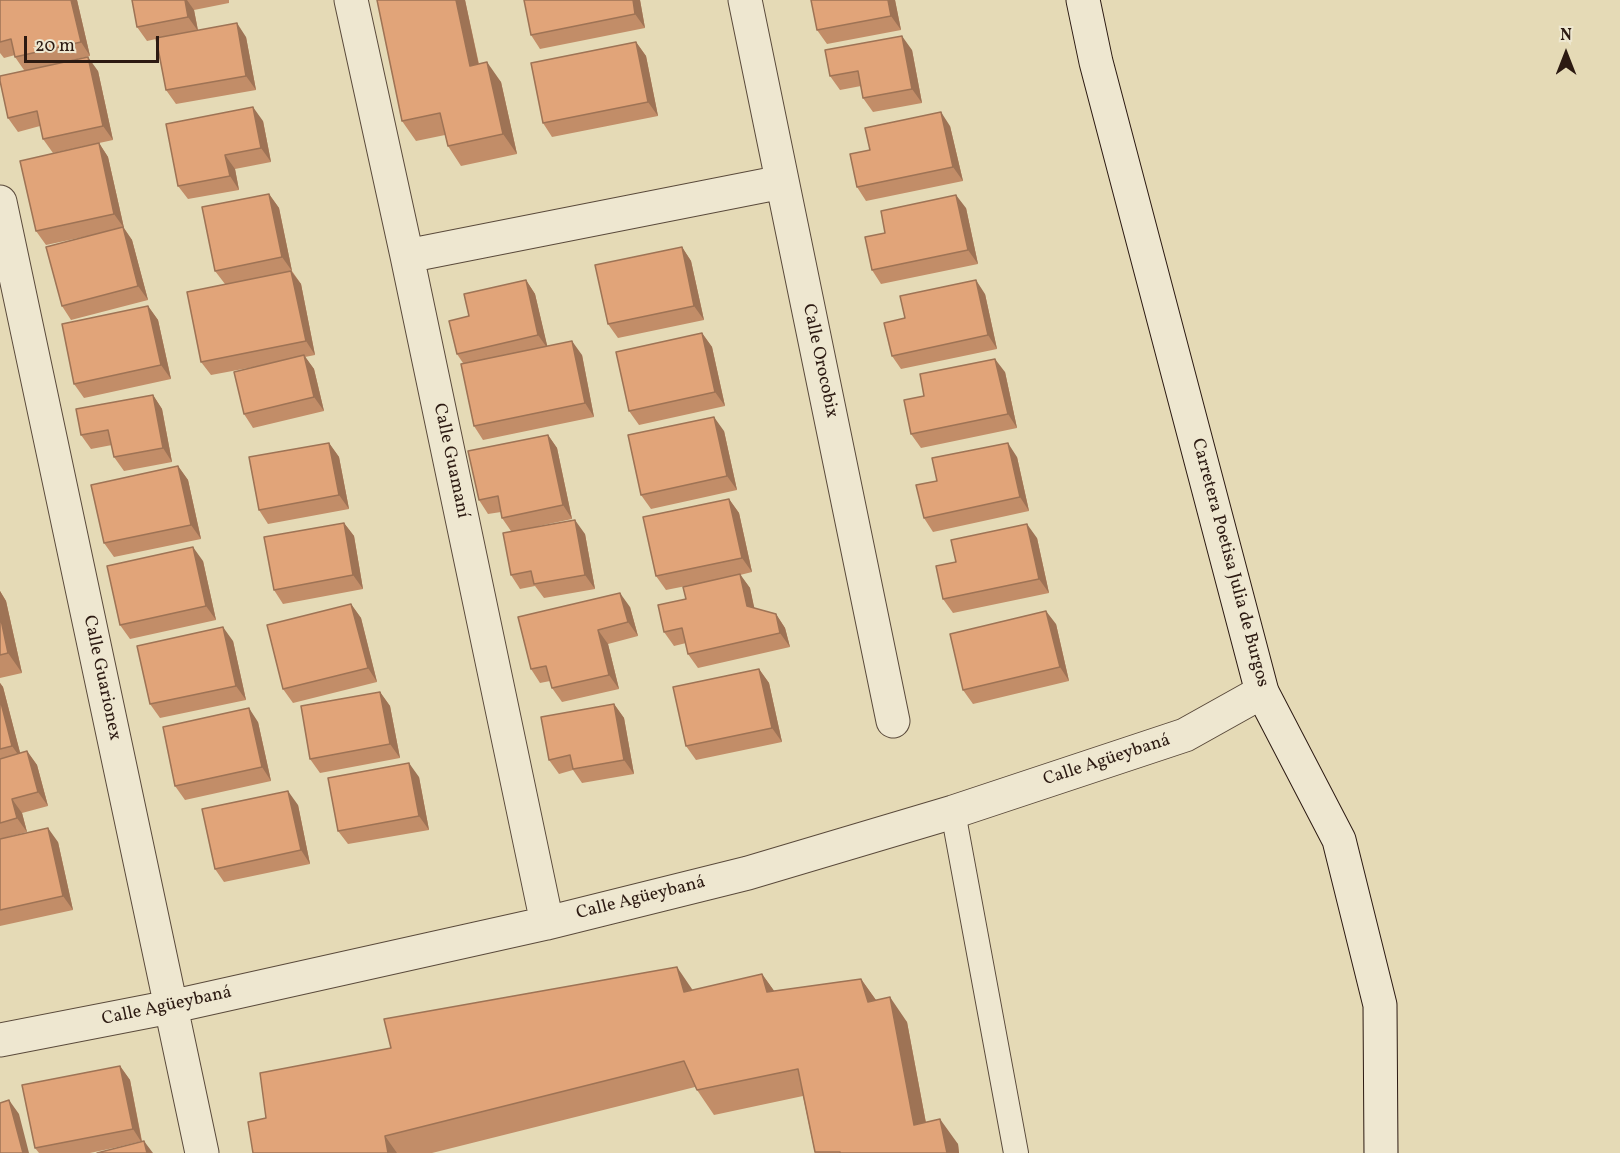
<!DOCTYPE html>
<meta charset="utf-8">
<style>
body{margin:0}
#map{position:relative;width:1620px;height:1153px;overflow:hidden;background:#e5dab6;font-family:Vollkorn,serif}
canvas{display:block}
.north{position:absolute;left:1536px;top:24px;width:60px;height:60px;-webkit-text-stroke:4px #eee7d0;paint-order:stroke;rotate:0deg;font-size:16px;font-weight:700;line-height:24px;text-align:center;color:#2c1a12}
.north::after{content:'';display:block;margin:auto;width:21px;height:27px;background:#2c1a12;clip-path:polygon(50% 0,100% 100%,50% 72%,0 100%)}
.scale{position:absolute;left:24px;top:36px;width:135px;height:27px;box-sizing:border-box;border:3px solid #2c1a12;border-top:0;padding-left:8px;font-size:18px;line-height:21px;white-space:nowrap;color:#2c1a12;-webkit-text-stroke:4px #eee7d0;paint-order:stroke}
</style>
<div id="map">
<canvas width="1620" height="1153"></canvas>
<div class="north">N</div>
<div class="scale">20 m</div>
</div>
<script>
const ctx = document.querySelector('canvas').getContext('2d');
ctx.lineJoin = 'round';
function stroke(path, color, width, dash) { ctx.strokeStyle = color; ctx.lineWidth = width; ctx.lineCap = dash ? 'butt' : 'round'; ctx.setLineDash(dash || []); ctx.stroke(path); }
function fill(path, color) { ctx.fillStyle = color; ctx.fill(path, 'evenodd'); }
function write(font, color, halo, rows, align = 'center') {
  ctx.font = font + ' Vollkorn,serif'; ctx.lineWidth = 5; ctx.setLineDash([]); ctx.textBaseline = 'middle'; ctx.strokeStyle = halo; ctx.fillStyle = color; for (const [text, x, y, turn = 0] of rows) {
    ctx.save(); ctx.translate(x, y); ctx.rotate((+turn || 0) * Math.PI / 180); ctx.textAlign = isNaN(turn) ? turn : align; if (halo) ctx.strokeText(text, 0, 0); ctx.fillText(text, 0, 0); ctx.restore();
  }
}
const lane = new Path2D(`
 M953,812L1016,1153`);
const street = new Path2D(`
 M351,0L407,256L547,923
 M745,0L893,721
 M0,202L202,1153
 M407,256L782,182
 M0,1040L170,1007L547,923L748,873L953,812L1185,735L1262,692`);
const secondary = new Path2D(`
 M1083,0L1096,62L1262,692L1339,840L1380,1005L1381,1153`);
stroke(lane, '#5a4a3b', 26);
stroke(street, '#5a4a3b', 35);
stroke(secondary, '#2c1a12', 35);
stroke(lane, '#eee7d0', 24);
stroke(street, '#eee7d0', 33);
stroke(secondary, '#eee7d0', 33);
fill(new Path2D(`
 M0,0H77L90,56L69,61L98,71L113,140L53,153L43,139L40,126L18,132L8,118L24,70L15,57V55L4,58L0,53Z
 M132,0H229V3L194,10L198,30L246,37L256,90L176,104L166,90L156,39L147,41L137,27Z
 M377,0H465L479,64L501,82L517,154L461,166L448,146L445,135L416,141L402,121Z
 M640,0L645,28L540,49L531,35Z
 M895,0L901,30L827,44L817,30Z
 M636,42L646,56L658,116L552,137L543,123Z
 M912,50L922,103L873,112L863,98L861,86L840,90L830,76Z
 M263,121L271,162L235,169L239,190L188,199L178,186Z
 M950,126L963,181L866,201L857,187L870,150Z
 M99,143L108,157L124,228L132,240L148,300L71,320L62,306L88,236L46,245L36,231Z
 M269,194L279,208L292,271L301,284L315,355L305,357L314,369L324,411L253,428L244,414L259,366L211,375L201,362L225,284L215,271Z
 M966,208L978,264L881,284L872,270L885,233Z
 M682,247L691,261L704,320L618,338L608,324Z
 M526,280L535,294L547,346L582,355L594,417L483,440L474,426L463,363L457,354L469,316Z
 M985,294L997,349L901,369L892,356L905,318Z
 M148,306L158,320L171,379L84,398L74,384Z
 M702,333L712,347L725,406L639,425L629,411Z
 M1005,372L1017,428L921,448L911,434L924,396Z
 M153,395L162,409L172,462L124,471L114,457L112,445L91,449L81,435Z
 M724,431L737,490L651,509L641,495Z
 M548,435L557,448L572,519L539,526L585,534L595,589L544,598L535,586L520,589L511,575V531L502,518L501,512L488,514L479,500Z
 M329,443L339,457L349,509L268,524L259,510Z
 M1017,457L1029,511L933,532L924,518L937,481Z
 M178,466L188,480L201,539L114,557L104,543Z
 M729,499L739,513L752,572L740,575L750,588L754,608L776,614L785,628L790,647L698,668L688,654L686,643L674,646L664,632L686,599L691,585L666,590L656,576Z
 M344,523L354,536L363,589L283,604L274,590Z
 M1037,538L1049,593L953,613L943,599L956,562Z
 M203,561L216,620L130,639L120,625Z
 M0,591L6,601L22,673L0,678Z
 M351,604L361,618L377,682L293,703L283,689Z
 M630,607L638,636L608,644L619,689L562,702L552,688L550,681L540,683L531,669Z
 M1056,624L1069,681L973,704L963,690Z
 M233,641L246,700L160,718L150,704Z
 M759,669L769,683L782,742L696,760L686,746Z
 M0,683L3,687L20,753L27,751L37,765L48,806L22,813L27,832L1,839L58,842L73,910L0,926Z
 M380,692L390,706L400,758L320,773L310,759Z
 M614,704L624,718L634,774L582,783L573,770L559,774L549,760Z
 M258,722L271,781L185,800L175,786Z
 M419,777L429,830L348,844L338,831Z
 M298,805L310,864L224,882L215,869Z
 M762,974L774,991L861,979L876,1000L907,1022L926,1123L958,1144L959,1153H815L803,1096L714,1115L695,1087L432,1153H253L266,1118L693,990Z
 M120,1066L130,1080L142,1141L118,1147L90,1153H39L35,1148Z`), '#c28d68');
fill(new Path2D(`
 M71,0H77L90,56L81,42Z
 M185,0H187L194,10L198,31L188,17Z
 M456,0H465L483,85L470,66Z
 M633,0H640L645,28L635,14Z
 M888,0H895L901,30L891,16Z
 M237,23L246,37L256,90L246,76Z
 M902,36L912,50L922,103L912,89Z
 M636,42L646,56L658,116L648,102Z
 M88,57L98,71L113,140L103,126Z
 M487,62L501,82L517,154L503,134Z
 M253,107L263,121L271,162L261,148Z
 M941,112L950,126L963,181L953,167Z
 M99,143L108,157L124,228L114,214Z
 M225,155L235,169L239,190L230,176Z
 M269,194L279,208L292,271L282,257Z
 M956,195L966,208L978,264L968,250Z
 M123,227L132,240L148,300L138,286Z
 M682,247L691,261L704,320L694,306Z
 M291,271L301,284L315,355L306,341Z
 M526,280L535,294L548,349L538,335Z
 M976,280L985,294L997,349L988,335Z
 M148,306L158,320L171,379L161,365Z
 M702,333L712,347L725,406L715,392Z
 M572,341L582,355L594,417L585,403Z
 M304,355L314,369L324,411L314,397Z
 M995,359L1005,372L1017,428L1008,414Z
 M153,395L162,409L172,462L163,448Z
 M714,417L724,431L737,490L727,476Z
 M548,435L557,448L572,519L563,505Z
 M329,443L339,457L349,509L339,495Z
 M1008,443L1017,457L1029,511L1020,497Z
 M178,466L188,480L201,539L191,525Z
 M729,499L739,513L752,572L742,558Z
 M575,520L585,534L595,589L585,575Z
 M344,523L354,536L363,589L353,575Z
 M1027,524L1037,538L1049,593L1039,579Z
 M193,547L203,561L216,620L206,606Z
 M740,574L750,588L757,620L747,606Z
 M0,591L6,601L22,673L8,653L0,615Z
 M620,593L630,607L638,636L628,622Z
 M351,604L361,618L377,682L368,668Z
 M1046,611L1056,624L1069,681L1060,667Z
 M776,614L785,628L790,647L780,633Z
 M223,627L233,641L246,700L236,686Z
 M598,630L608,644L619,689L609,675Z
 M759,669L769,683L782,742L772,728Z
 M0,683L3,687L22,760L12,746L0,699Z
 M380,692L390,706L400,758L390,744Z
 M614,704L624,718L634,774L624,760Z
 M249,708L258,722L271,781L262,767Z
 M27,751L37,765L48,806L38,792Z
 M409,763L419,777L429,830L419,816Z
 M288,791L298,805L310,864L301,850Z
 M12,799L22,813L27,832L17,818Z
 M48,828L58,842L73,910L63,896Z
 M677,967L694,992H684Z
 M762,974L780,999L767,992Z
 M861,979L878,1003L868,1002Z
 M890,997L907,1022L931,1150L914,1125Z
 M120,1066L130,1080L142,1143L133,1129Z
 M9,1100L19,1114L29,1153H23Z
 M940,1119L958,1144L959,1153H947Z
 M385,1136L397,1153H388Z
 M144,1141L153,1153H147Z`), '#9e7355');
const building = new Path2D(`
 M0,0H71L81,42L15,57L11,39L0,42Z
 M132,0H185L188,17L137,27Z
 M377,0H456L470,66L487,62L503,134L448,146L440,113L402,121Z
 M524,0H633L635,14L531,35Z
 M811,0H888L891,16L817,30Z
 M237,23L246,76L166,90L156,38Z
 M902,36L912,89L863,98L858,71L830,76L825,50Z
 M636,42L648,102L543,123L531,63Z
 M88,57L103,126L43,139L37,111L8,118L0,81V76Z
 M253,107L261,148L225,155L230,176L178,186L166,124Z
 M941,112L953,167L857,187L850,154L870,150L865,128Z
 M99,143L114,214L36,231L20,161Z
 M269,194L282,257L215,271L202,207Z
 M956,195L968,250L872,270L865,237L885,233L881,211Z
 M123,227L138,286L62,306L46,247Z
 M682,247L694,306L608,324L595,265Z
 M291,271L306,341L201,362L187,292Z
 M526,280L538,335L457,354L449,321L469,316L464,294Z
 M976,280L988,335L892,356L884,323L905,318L900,296Z
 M148,306L161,365L74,384L62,324Z
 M702,333L715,392L629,411L616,352Z
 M572,341L585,403L474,426L461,364Z
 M304,355L314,397L244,414L234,372Z
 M995,359L1008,414L911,434L904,400L924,396L920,374Z
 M153,395L163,448L114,457L108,430L81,435L76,409Z
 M714,417L727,476L641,495L628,435Z
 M548,435L563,505L502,518L498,496L479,500L468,451Z
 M329,443L339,495L259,510L249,457Z
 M1008,443L1020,497L924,518L916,485L937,481L932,458Z
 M178,466L191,525L104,543L91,485Z
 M729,499L742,558L656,576L643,517Z
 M575,520L585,575L534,584L531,571L511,575L503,533Z
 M344,523L353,575L274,590L264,537Z
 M1027,524L1039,579L943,599L936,566L956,562L951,540Z
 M193,547L206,606L120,625L107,566Z
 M740,574L747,606L776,614L780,633L688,654L682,628L664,632L658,605L686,599L683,587Z
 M620,593L628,622L598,630L609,675L552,688L546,666L531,669L518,617Z
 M351,604L368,668L283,689L267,625Z
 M1046,611L1060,667L963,690L950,634Z
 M0,615L8,653L0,655Z
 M223,627L236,686L150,704L137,646Z
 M759,669L772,728L686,746L673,687Z
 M380,692L390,744L310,759L301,706Z
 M0,699L12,746L0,749Z
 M614,704L624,760L573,769L570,755L549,760L541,717Z
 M249,708L262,767L175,786L163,727Z
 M27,751L38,792L12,799L17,818L0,823V759Z
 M409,763L419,816L338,831L328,778Z
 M288,791L301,850L215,869L202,809Z
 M48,828L63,896L0,910V839Z
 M677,967L684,992L762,974L767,992L861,979L868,1002L890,997L914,1125L940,1119L947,1153H840V1152H815L798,1069L697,1090L684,1061L385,1136L388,1153H253L248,1122L266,1118L260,1073L391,1048L384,1019Z
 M120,1066L133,1129L35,1148L22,1085Z
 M9,1100L23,1153H0V1103Z
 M144,1141L147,1153H97Z`);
fill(building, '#e1a479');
stroke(building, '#9e7355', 1.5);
write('18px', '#2c1a12', '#eee7d0', [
 ["Calle Orocobix",819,361,78],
 ["Calle Guamaní",450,461,78],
 ["Carretera Poetisa Julia de Burgos",1229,563,75],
 ["Calle Guarionex",101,678,78],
 ["Calle Agüeybaná",1107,761,-18],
 ["Calle Agüeybaná",641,899,-14],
 ["Calle Agüeybaná",167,1007,-12]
]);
</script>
